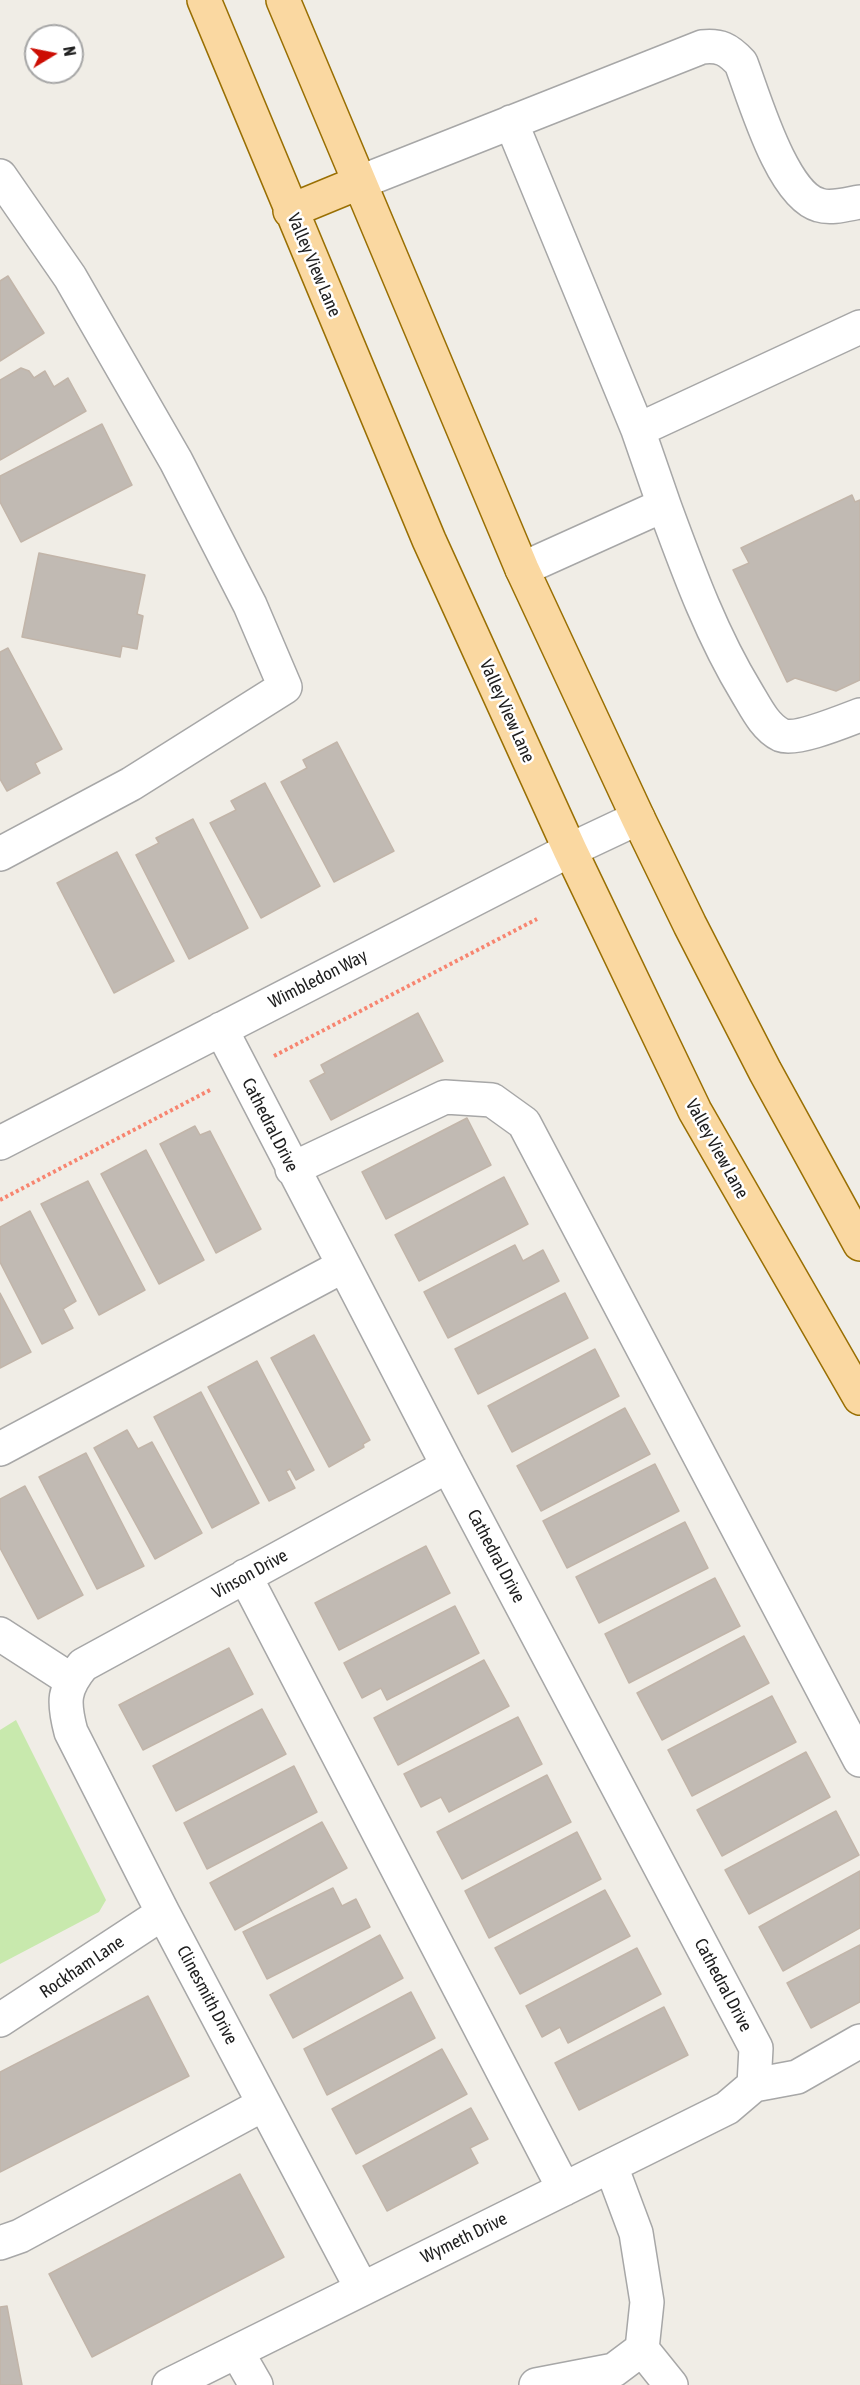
<!DOCTYPE html>
<style>
body{margin:0}
#map{position:relative;width:860px;height:2385px;overflow:hidden;background:#f0ede6;font-family:"Asap Condensed",sans-serif}
canvas{display:block}
.north{position:absolute;left:24px;top:24px;width:60px;height:60px;box-sizing:border-box;background:#fff;border:2px solid #a6a6a6;border-radius:50%;rotate:80deg;font-size:16px;font-weight:700;line-height:24px;text-align:center;color:#202020}
.north::after{content:'';display:block;margin:auto;width:21px;height:27px;background:#cc0e04;clip-path:polygon(50% 0,100% 100%,50% 72%,0 100%)}
</style>
<div id="map">
<canvas width="860" height="2385"></canvas>
<div class="north">N</div>
</div>
<script>
const ctx = document.querySelector('canvas').getContext('2d');
ctx.lineJoin = 'round';
function fill(path, color) { ctx.fillStyle = color; ctx.fill(path, 'evenodd'); }
function stroke(path, color, width, dash) { ctx.strokeStyle = color; ctx.lineWidth = width; ctx.lineCap = dash ? 'butt' : 'round'; ctx.setLineDash(dash || []); ctx.stroke(path); }
function write(font, color, halo, rows, align = 'center') {
  ctx.font = font + ' "Asap Condensed",sans-serif'; ctx.lineWidth = 5; ctx.setLineDash([]); ctx.textBaseline = 'middle'; ctx.strokeStyle = halo; ctx.fillStyle = color; for (const [text, x, y, turn = 0] of rows) {
    ctx.save(); ctx.translate(x, y); ctx.rotate((+turn || 0) * Math.PI / 180); ctx.textAlign = isNaN(turn) ? turn : align; if (halo) ctx.strokeText(text, 0, 0); ctx.fillText(text, 0, 0); ctx.restore();
  }
}
fill(new Path2D(`
 M16,1720L106,1900L99,1912L0,1964V1730Z`), '#c8e9ad');
const building = new Path2D(`
 M8,276L44,333L0,361V281Z
 M21,368L29,371L34,378L45,371L54,387L68,378L86,411L0,460V380Z
 M102,424L132,485L21,542L0,502V476Z
 M852,495L855,502L860,500V680L836,691L795,678L787,682L733,570L749,563L741,548Z
 M39,553L145,575L137,614L143,616L137,649L122,646L120,657L22,637Z
 M8,648L62,749L35,763L40,773L7,791L0,779V652Z
 M337,742L394,851L334,882L281,782L307,768L303,760Z
 M265,783L320,886L261,918L210,823L236,810L231,801Z
 M193,819L248,928L189,959L136,855L159,843L156,838Z
 M117,852L174,961L114,993L57,883Z
 M418,1013L443,1061L331,1120L310,1081L325,1073L321,1065Z
 M467,1118L491,1165L386,1219L362,1172Z
 M195,1126L200,1135L210,1131L261,1229L216,1253L160,1144Z
 M146,1150L204,1260L159,1284L101,1174Z
 M504,1177L528,1224L419,1281L395,1235Z
 M88,1181L145,1290L99,1315L41,1204Z
 M30,1211L76,1301L63,1309L73,1328L42,1344L0,1262V1227Z
 M515,1245L523,1261L543,1250L559,1281L448,1338L424,1292Z
 M0,1293L31,1352L0,1368Z
 M565,1293L588,1338L478,1394L455,1349Z
 M314,1335L370,1440L363,1444L364,1447L329,1467L271,1358Z
 M595,1349L619,1396L512,1452L488,1406Z
 M257,1361L314,1470L296,1480L290,1469L286,1471L295,1488L269,1501L208,1387Z
 M201,1392L259,1503L212,1528L154,1417Z
 M625,1408L650,1454L541,1511L517,1466Z
 M127,1430L138,1449L152,1442L202,1533L155,1559L94,1448Z
 M86,1453L144,1566L97,1589L39,1477Z
 M655,1464L679,1511L567,1568L543,1521Z
 M25,1486L83,1595L38,1619L0,1548V1499Z
 M685,1522L708,1568L599,1623L576,1577Z
 M426,1546L450,1593L339,1650L315,1603Z
 M715,1578L740,1626L629,1683L605,1634Z
 M455,1606L479,1653L387,1700L381,1688L362,1698L344,1663Z
 M744,1636L769,1683L662,1740L637,1693Z
 M229,1648L253,1694L143,1750L119,1705Z
 M484,1660L509,1706L398,1765L374,1718Z
 M772,1696L796,1742L692,1796L668,1750Z
 M262,1709L286,1754L176,1811L153,1766Z
 M518,1717L542,1764L449,1812L441,1797L421,1807L404,1774Z
 M806,1752L830,1797L722,1856L697,1810Z
 M294,1766L317,1812L207,1869L184,1823Z
 M547,1775L571,1822L462,1879L437,1832Z
 M836,1811L859,1855L749,1914L725,1870Z
 M322,1822L347,1868L235,1930L210,1883Z
 M577,1832L601,1879L489,1938L465,1891Z
 M860,1871V1928L783,1971L759,1927Z
 M333,1888L342,1906L356,1899L370,1927L267,1979L243,1932Z
 M605,1890L630,1936L520,1994L495,1948Z
 M380,1935L403,1978L293,2038L270,1995Z
 M860,1945V2002L811,2028L787,1983Z
 M637,1948L661,1994L568,2043L560,2027L542,2037L526,2006Z
 M411,1992L435,2038L327,2095L304,2049Z
 M148,1996L189,2076L0,2172V2072Z
 M664,2007L688,2055L579,2110L555,2063Z
 M442,2049L467,2094L356,2154L332,2109Z
 M471,2108L488,2139L470,2148L478,2163L387,2211L363,2166Z
 M240,2174L284,2257L92,2357L49,2274Z
 M7,2306L22,2385H0V2307Z`);
fill(building, '#c1bab3');
stroke(building, '#c2b5a9', 1.5);
const minor = new Path2D(`
 M511,122L638,430L664,505
 M0,176L70,277L176,461L250,605L285,687L131,784L0,854
 M358,183L702,47C720,45 728,49 741,63C754,97 782,195 819,205C831,209 848,204 860,202
 M638,430L860,327
 M522,569L664,505C688,570 711,634 747,693C756,708 765,727 781,735C796,741 844,721 860,715
 M221,1029L448,1466L756,2048L754,2085
 M0,1143L570,850L638,818
 M292,1169L445,1097L492,1100L524,1123L860,1760
 M0,1449L343,1266
 M245,1576L564,2189
 M0,1634L71,1680
 M0,2020L163,1913
 M754,2085L797,2077L860,2041
 M0,2243L20,2236L264,2104
 M362,2289L163,1913L71,1732C63,1702 63,1689 83,1665L448,1466
 M642,2349L671,2385
 M237,2352L256,2385
 M169,2385L727,2108L754,2085
 M536,2385L614,2370L642,2349L647,2302L636,2233L611,2166`);
const major = new Path2D(`
 M204,0L429,540L570,850L695,1111L860,1398
 M283,0L522,569L638,818L690,925L765,1071L860,1244
 M290,211L358,183`);
stroke(minor, '#a7a7a7', 36);
stroke(major, '#996f03', 36);
stroke(new Path2D(`
 M274,1056L537,919
 M0,1200L212,1089`), '#f78570', 4, [3, 3]);
stroke(minor, '#fff', 33);
stroke(major, '#fad8a1', 33);
write('18px', '#202020', '#fff', [
 ["Valley View Lane",314,265,67],
 ["Valley View Lane",507,711,66],
 ["Wimbledon Way",318,979,-27],
 ["Cathedral Drive",270,1125,63],
 ["Valley View Lane",717,1149,61],
 ["Cathedral Drive",496,1556,62],
 ["Vinson Drive",250,1574,-29],
 ["Rockham Lane",82,1967,-34],
 ["Cathedral Drive",723,1985,62],
 ["Clinesmith Drive",207,1995,62],
 ["Wymeth Drive",464,2238,-26]
]);
</script>
